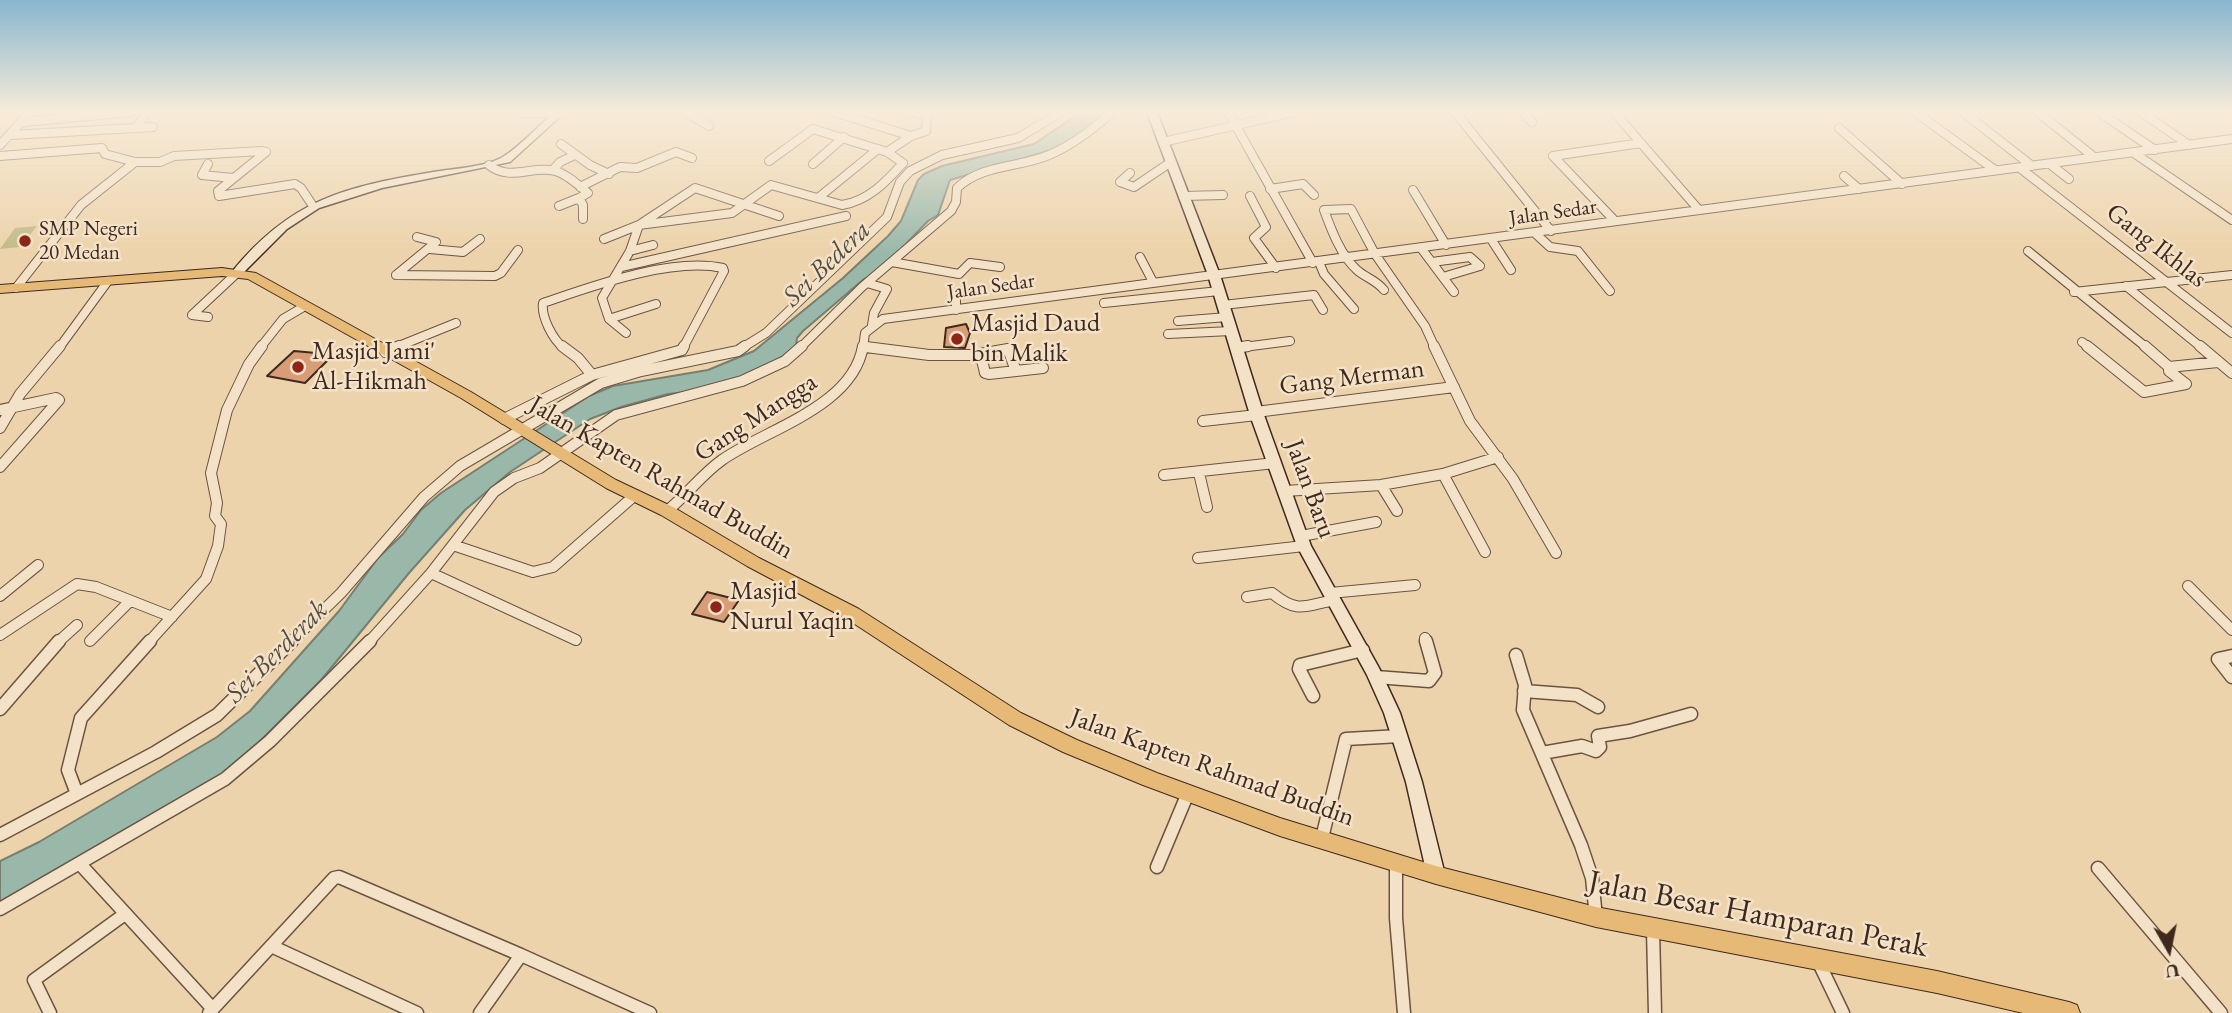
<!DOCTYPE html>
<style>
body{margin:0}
#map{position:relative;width:2232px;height:1013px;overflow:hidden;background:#edd3ab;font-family:"EB Garamond",serif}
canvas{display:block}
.north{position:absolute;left:2134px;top:915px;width:70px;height:70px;-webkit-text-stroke:5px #f3e2c8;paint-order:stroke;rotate:171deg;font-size:19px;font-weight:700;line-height:28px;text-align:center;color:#3f291e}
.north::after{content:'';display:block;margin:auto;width:24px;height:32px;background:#3f291e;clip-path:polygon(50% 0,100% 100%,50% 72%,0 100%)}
</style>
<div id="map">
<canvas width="2232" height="1013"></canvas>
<div class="north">U</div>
</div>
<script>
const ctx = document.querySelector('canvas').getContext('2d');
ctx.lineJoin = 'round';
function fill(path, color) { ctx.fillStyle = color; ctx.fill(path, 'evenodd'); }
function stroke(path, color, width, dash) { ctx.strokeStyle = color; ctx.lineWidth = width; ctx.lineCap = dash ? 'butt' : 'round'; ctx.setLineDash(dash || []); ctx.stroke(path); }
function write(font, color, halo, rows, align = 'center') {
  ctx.font = font + ' "EB Garamond",serif'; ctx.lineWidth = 5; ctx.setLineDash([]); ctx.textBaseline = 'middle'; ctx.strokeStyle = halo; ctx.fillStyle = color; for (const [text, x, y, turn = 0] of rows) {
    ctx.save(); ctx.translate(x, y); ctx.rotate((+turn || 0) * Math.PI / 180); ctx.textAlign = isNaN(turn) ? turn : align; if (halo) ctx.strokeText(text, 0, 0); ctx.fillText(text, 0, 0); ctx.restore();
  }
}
fill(new Path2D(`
 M37,226L20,247L0,249L15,228Z`), '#bfba84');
const water = new Path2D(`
 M1081,112H1109L1079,135L1054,149L950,180L938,215L928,221L877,274L864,279L803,331L797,338L796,347L777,360L714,389L668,394L621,407L590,419L510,472L465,510L409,573L322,679L234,767L0,903V861L39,842L217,737L250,711L339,611L378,558L403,534L421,510L441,493L589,396L613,386L708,370L754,351L843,278L888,236L901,221L918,180L924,174L942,166L1034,144Z`);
fill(water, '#99b8aa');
stroke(water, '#757f72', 2);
const building = new Path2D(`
 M966,324L970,333L965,348L944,347L946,328Z
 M294,351L327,354L323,358L329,359L305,383L267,376Z
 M707,592L739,600L724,622L692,614Z`);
fill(building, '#d89c77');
stroke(building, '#3f291e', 2);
const streetFar2 = new Path2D(`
 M686,112L709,126
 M834,112L911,136
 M912,112L927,116
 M1228,112L1313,263
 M1455,112L1551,231
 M1523,112L1532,122
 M1614,112L1699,210
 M1915,112L1995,170
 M1963,112L2032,166
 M2099,112L2155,150
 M2141,112L2189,145
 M522,113H559
 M2039,113L2094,157
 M24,122L132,112
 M136,128L147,112
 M1839,128L1902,184
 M11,135L153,127
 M1163,142L1294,112
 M561,144L590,165L609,174
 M0,145L30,112
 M887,152L911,136L926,131L927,112
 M2134,153L2232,220
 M0,156L102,148L105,154L135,162H160L174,156L262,151L266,152L218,191L219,196L295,184L301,188L313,206
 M208,164L202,175L233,178
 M813,164L844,137
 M2050,164L2069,179
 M489,165C510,182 532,165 555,171C567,174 578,185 588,193L579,198L583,205V219
 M2020,168L2232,333
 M553,170L560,162L575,155
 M1130,173L1120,182L1134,187L1171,162
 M1844,176L1859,189
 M580,187L620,167L637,168L676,152L692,158
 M1270,189L1303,184L1314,195
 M1413,190L1446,245
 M1183,196L1223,195
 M1250,196L1266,227L1254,238L1276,268
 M818,198L878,149
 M559,206L579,198
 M1615,221L1553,156L1641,143
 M639,225L732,213L771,185L842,205C868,201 886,182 903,163L887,152L813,129L769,161
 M1536,234L1550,247L1578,251L1610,291
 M604,239L639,225L695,188L779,216
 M1491,239L1511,270
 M1421,248L1454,292
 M430,249L463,252L480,239
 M630,251L653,245
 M2028,251L2147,348
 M1140,257L1153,282
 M892,262L959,274L970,263L1000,267
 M1319,262L1324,274L1354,309
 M1432,262L1470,257L1480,266L1443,277
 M621,267L846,216
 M396,275L495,276L501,273L518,250
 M396,275L436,242L417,237
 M867,283L887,289L874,313L872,325
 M2126,286L2202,348
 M16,288L81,205L135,162
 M1384,290C1376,280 1366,278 1357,270C1341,256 1331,229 1324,210L1351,209L1375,254L1425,326L1435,348
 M2074,292L2232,275
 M956,294V310
 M1104,303L1219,291
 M1223,305L1314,295L1323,310
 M208,317L192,315L238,272
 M609,319L656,304
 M1178,321L1227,317
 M626,333L609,319L602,298L630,251L639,225
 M1168,334L1231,331
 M2082,342L2090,348
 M866,347L875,348
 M59,348L108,281
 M260,348L283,319L305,306
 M394,348L456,323
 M564,348C553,340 541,317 543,303C593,286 671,257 723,268L724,271L683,348
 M742,348L766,333L887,217L900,182L910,171L942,155L1018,138L1061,112
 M800,348L862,287L951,211L956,202L957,188C982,164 1019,168 1049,155C1073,145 1094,128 1113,112
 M863,348L865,333L883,319L2232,139
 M1236,348L1290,341`);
const streetFar1 = new Path2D(`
 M562,346L578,358L592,375
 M1434,346L1470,421L1513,479L1556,553
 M2087,346L2144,392L2186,384L2169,371V367
 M2145,346L2169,367L2218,362
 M2200,346L2232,373
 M866,347L929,355H973L982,360L985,373L989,374L1043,368
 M1236,348L1248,346
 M385,352L399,346
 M974,355L1008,349L1016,371
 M592,375L682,350L684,346
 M0,410L56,398L59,400L0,467
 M1256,412L1454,387
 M504,419L592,375
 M1203,421L1257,415
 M0,428L20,394L60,346
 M1199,473L1207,507
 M1443,474L1485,552
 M1164,475L1275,463
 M1381,485L1397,511
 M1285,491L1381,485L1443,474L1498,457
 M667,511C687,495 701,475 722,460C766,429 853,407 863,346
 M1301,536L1376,522
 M453,545L533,572L553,567L634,496
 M1198,558L1304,546
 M431,573L576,640
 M2188,586L2232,630
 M1330,593L1415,585
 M0,596L38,565
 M1247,597L1272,593C1298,614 1304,606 1334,600
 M0,635L77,584L96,587L172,617
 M1425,638L1426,643
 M90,641L130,601
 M57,643L77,625
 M148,643L206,579L218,546L221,524L215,516L217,503L211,473L227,410L249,364L262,346
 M290,643L341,593L424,497L460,466L601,383L641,371L738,351L745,346
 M368,643L431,573L494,492L514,478L540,468L616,415L742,381L785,361L802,346`);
const street = new Path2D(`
 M1516,655L1525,685L1523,710L1581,845L1592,878L1596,917
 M2232,656L2218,659L2232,677
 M1376,677L1429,681L1435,673L1426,641
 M1524,691L1577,695L1598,707
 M1313,696L1299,669L1300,665L1363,650
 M0,709L59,641
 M1542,753L1582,746L1596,751L1600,747L1598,736L1630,731L1691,714
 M77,794L68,770L81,718L150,641
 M0,835L156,752L217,715L292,641
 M1322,838L1346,739L1400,736
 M1396,862V918L1404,1013
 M80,864L213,1009
 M1157,867L1188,793
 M2098,868L2221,1013
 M0,909L225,779L270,741L370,641
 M1653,930L1655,1013
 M271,946L417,1013
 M521,955L650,1013
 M1818,961L1843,1013
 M50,1013L34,980L125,914
 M209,1013L334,878L339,877L521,955L480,1013`);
const secondary = new Path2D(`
 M554,112H565L510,162L382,188L319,208L287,229L242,274H234L232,272C291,199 345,187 433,172C452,169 484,167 501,158C516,150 540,125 554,112Z
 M1147,112H1157L1220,275L1264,415L1311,546L1379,668L1400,713L1422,782L1445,875L1442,881L1436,883L1430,881L1427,875L1406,782L1384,713L1367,675L1297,546L1250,415L1208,275Z`);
const primary = new Path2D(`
 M222,268L256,273L471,392L616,480L673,507L759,558L859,609L1021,713L1077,740L1157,773L1280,818L1436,866L1596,907L1937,971L2069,1002L2077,1005L2080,1013H2023L1937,993L1596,927L1436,884L1280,836L1143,785L1063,752L1009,725L847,619L747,566L661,515L606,488L461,398L248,279L222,276L0,293V285Z`);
stroke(streetFar2, '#6a5441', 10);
stroke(streetFar1, '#6a5441', 12);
stroke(street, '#6a5441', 15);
stroke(secondary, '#3f291e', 3);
stroke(primary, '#3f291e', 2);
stroke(streetFar2, '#f3e2c8', 8);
stroke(streetFar1, '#f3e2c8', 10);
stroke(street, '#f3e2c8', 12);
fill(secondary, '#f3e2c8');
fill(primary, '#e6ba76');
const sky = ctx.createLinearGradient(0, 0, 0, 254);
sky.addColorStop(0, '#88b6cf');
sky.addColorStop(0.44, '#f7ebd9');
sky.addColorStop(1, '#f7ebd900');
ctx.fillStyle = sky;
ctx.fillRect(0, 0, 2232, 254);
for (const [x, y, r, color] of [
 [25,241,7,"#8f2418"],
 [957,339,7,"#8f2418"],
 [298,367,7,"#8f2418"],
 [716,607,7,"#8f2418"]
]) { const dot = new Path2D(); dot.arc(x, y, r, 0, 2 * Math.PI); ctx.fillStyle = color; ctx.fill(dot); stroke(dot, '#f3e2c8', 2.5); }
write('21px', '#3f291e', '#f3e2c8', [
 ["Jalan Sedar",1553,213,-8],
 ["Jalan Sedar",991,287,-8]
]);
write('21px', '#3f291e', '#f3e2c8', [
 ["SMP Negeri",39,229],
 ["20 Medan",39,253]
], 'left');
write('26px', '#3f291e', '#f3e2c8', [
 ["Gang Ikhlas",2156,246,38],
 ["Gang Merman",1352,378,-7],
 ["Gang Mangga",756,418,-33],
 ["Jalan Kapten Rahmad Buddin",661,478,30],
 ["Jalan Baru",1310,489,70],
 ["Jalan Kapten Rahmad Buddin",1212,768,20]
]);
write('26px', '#3f291e', '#f3e2c8', [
 ["Masjid Daud",971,324],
 ["bin Malik",971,354],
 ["Masjid Jami'",312,352],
 ["Al-Hikmah",312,382],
 ["Masjid",730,592],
 ["Nurul Yaqin",730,622]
], 'left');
write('italic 28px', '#564d41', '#f3e2c8', [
 ["Sei Bedera",827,264,-44],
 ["Sei Berderak",277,652,-45]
]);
write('32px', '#3f291e', '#f3e2c8', [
 ["Jalan Besar Hamparan Perak",1758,915,11]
]);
</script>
